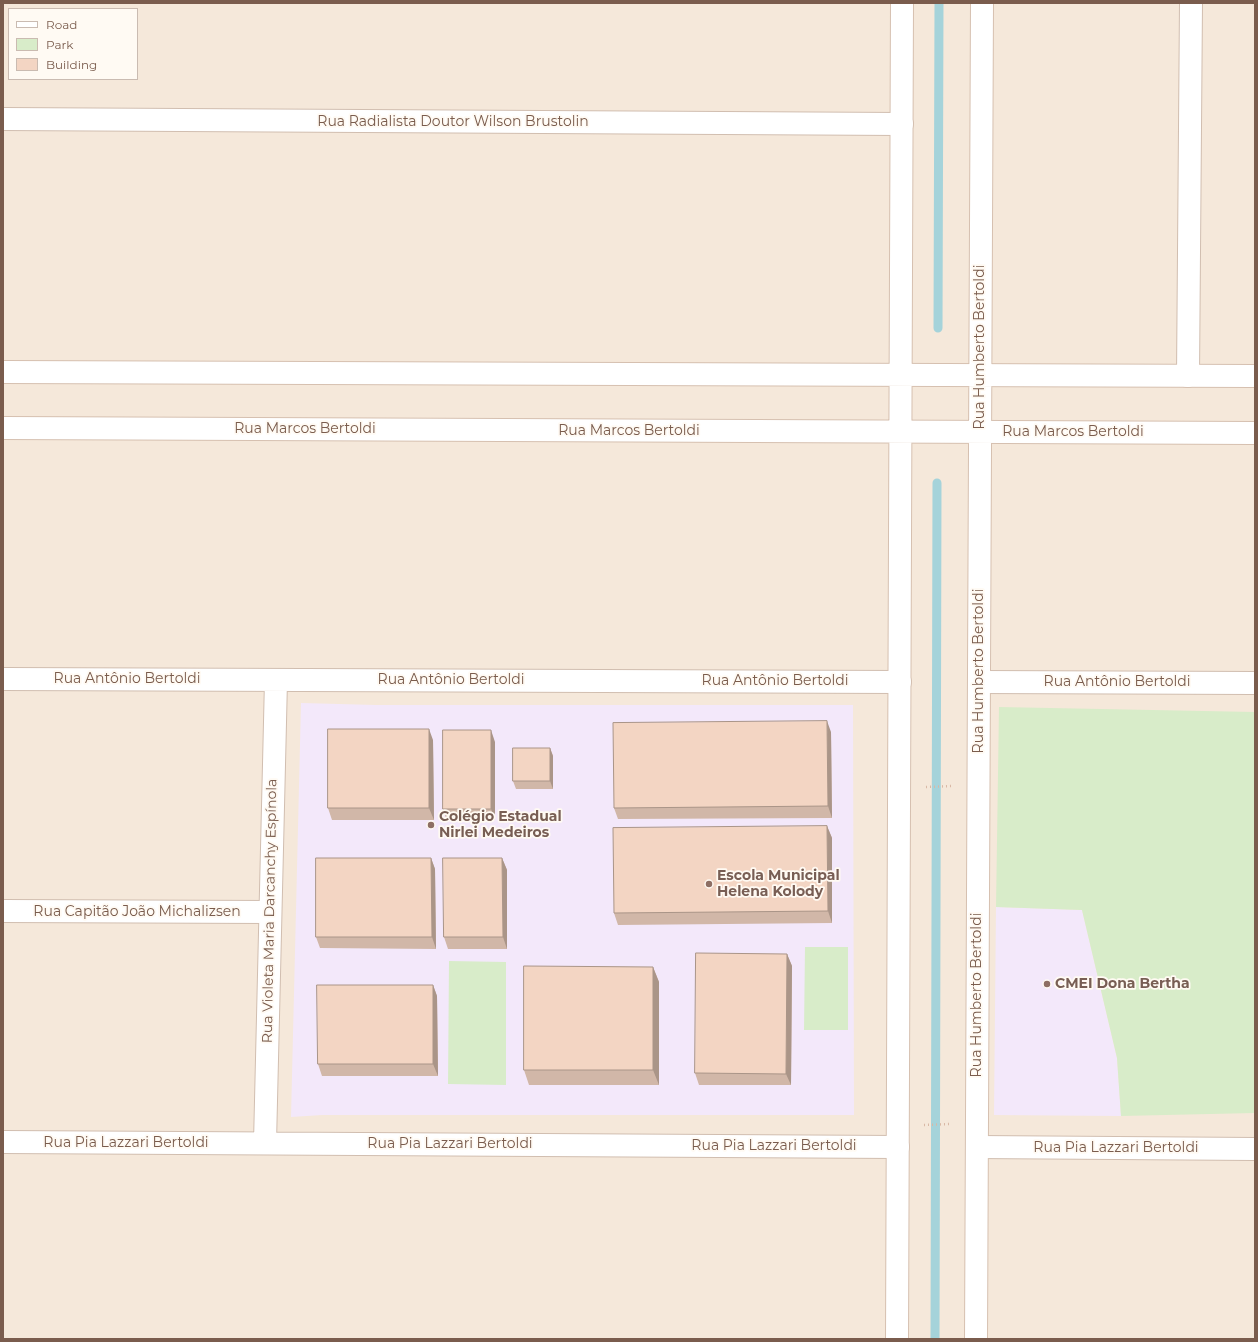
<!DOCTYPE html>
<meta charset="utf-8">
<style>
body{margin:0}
#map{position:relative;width:1258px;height:1342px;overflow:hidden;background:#fdf6ec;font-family:Montserrat,sans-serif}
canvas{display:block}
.frame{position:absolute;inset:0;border:4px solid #7a5c4d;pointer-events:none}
.legend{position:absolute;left:8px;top:8px;width:130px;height:72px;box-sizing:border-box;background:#fffaf3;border:1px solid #cabbb1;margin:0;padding:5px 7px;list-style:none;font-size:12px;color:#7a5c4d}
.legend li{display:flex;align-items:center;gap:8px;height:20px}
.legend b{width:20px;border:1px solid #cabbb1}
</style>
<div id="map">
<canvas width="1258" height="1342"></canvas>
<div class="frame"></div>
<ul class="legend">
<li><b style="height:5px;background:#fff"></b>Road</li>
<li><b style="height:11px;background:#d8ecc9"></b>Park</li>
<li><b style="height:11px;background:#f3d5c3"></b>Building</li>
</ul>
</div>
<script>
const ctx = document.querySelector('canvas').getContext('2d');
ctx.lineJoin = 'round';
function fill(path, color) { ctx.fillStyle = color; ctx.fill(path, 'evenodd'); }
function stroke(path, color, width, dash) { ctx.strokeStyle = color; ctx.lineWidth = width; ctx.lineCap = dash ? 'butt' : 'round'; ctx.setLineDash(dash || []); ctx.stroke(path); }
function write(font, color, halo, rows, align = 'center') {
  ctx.font = font + ' Montserrat,sans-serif'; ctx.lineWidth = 3.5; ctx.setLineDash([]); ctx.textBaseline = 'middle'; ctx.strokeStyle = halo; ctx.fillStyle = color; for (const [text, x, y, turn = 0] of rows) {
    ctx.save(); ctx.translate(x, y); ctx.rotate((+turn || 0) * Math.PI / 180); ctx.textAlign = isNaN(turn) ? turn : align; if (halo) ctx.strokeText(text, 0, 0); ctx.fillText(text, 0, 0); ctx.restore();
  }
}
fill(new Path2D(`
 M3,3H1255V1339H3ZM9,9H137V79H9Z`), '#f5e8da');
fill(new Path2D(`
 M301,703L376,705H853L854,1115H322L291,1117Z
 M996,907L1082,910L1117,1058L1121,1116L994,1115Z`), '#f3e8fa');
fill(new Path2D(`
 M999,707L1255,712V1113L1121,1116L1117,1058L1082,910L996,907Z
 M805,947H848V1030H804Z
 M449,961L506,962V1085L448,1084Z`), '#d8ecc9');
stroke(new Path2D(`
 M938,328L939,3
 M935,1339L937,483`), '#a5d3da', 9);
const street = new Path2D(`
 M3,119L902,124
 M1188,376L1191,3
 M3,679L900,682
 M979,682L1255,683
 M3,911L270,912
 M3,1142L898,1147
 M265,1143L276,680
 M977,1147L1255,1149`);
const secondary = new Path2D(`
 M3,372L1255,376
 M3,428L1255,433
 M897,1339L902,3
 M976,1339L982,3`);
stroke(street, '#d1beb0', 24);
stroke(secondary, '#d6c0b0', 24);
stroke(new Path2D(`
 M926,787L953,786
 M924,1125L951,1124`), '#d9b8a5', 2.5, [1, 3]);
stroke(street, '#fff', 22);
stroke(secondary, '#fff', 22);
fill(new Path2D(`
 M831,732L832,818L618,819L614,808Z
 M433,740L434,820H332L328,808Z
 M495,742V820L447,821L443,809Z
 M550,748L553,756V789H516L513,781Z
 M827,826L832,838V923L618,925L614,913Z
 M431,858L435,869L436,949L320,948L316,937Z
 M502,858L507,870V949H448L444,937Z
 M787,954L792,966L791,1085H699L695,1073Z
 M653,967L659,982V1085H529L524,1070Z
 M433,985L437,996L438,1076H322L318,1064Z`), '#d1b7a8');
fill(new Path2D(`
 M827,721L831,732L832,818L828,806Z
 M429,729L433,740L434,820L429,808Z
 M491,730L495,742V820L491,809Z
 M550,748L553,756V789L550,781Z
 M827,826L832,838V923L828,911Z
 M431,858L435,869L436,949L432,937Z
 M502,858L507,870V949L503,937Z
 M787,954L792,966L791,1085L786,1074Z
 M653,967L659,982V1085L653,1070Z
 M433,985L437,996L438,1076L433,1064Z`), '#aa9588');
const building = new Path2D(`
 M827,721L828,806L614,808L613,723Z
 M328,729H429V808H328Z
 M443,730H491V809H443Z
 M513,748H550V781H513Z
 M827,826L828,911L614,913L613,828Z
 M316,858H431L432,937H316Z
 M443,858H502L503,937H444Z
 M696,953L787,954L786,1074L695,1073Z
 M524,966L653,967V1070H524Z
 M317,985H433V1064H318Z`);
fill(building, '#f3d5c3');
stroke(building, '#aa9588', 1);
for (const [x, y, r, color] of [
 [431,825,4,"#8d6e63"],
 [709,884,4,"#8d6e63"],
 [1047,984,4,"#8d6e63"]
]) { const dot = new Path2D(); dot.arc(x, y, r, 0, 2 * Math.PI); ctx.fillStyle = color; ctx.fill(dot); stroke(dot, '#fffaf3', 1.5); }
write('14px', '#7a5c4d', '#fffaf3', [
 ["Rua Radialista Doutor Wilson Brustolin",453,122],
 ["Rua Humberto Bertoldi",980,347,-90],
 ["Rua Marcos Bertoldi",305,429],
 ["Rua Marcos Bertoldi",629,431],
 ["Rua Marcos Bertoldi",1073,432],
 ["Rua Humberto Bertoldi",979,671,-90],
 ["Rua Antônio Bertoldi",127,679],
 ["Rua Antônio Bertoldi",451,680],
 ["Rua Antônio Bertoldi",775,681],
 ["Rua Antônio Bertoldi",1117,682],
 ["Rua Violeta Maria Darcanchy Espínola",270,911,-89],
 ["Rua Capitão João Michalizsen",137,912],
 ["Rua Humberto Bertoldi",977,995,-90],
 ["Rua Pia Lazzari Bertoldi",126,1143],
 ["Rua Pia Lazzari Bertoldi",450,1144],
 ["Rua Pia Lazzari Bertoldi",774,1146],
 ["Rua Pia Lazzari Bertoldi",1116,1148]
]);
write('bold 14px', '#785e54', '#fffaf3', [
 ["Colégio Estadual",439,817],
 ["Nirlei Medeiros",439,833],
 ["Escola Municipal",717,876],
 ["Helena Kolody",717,892],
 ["CMEI Dona Bertha",1055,984]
], 'left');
</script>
